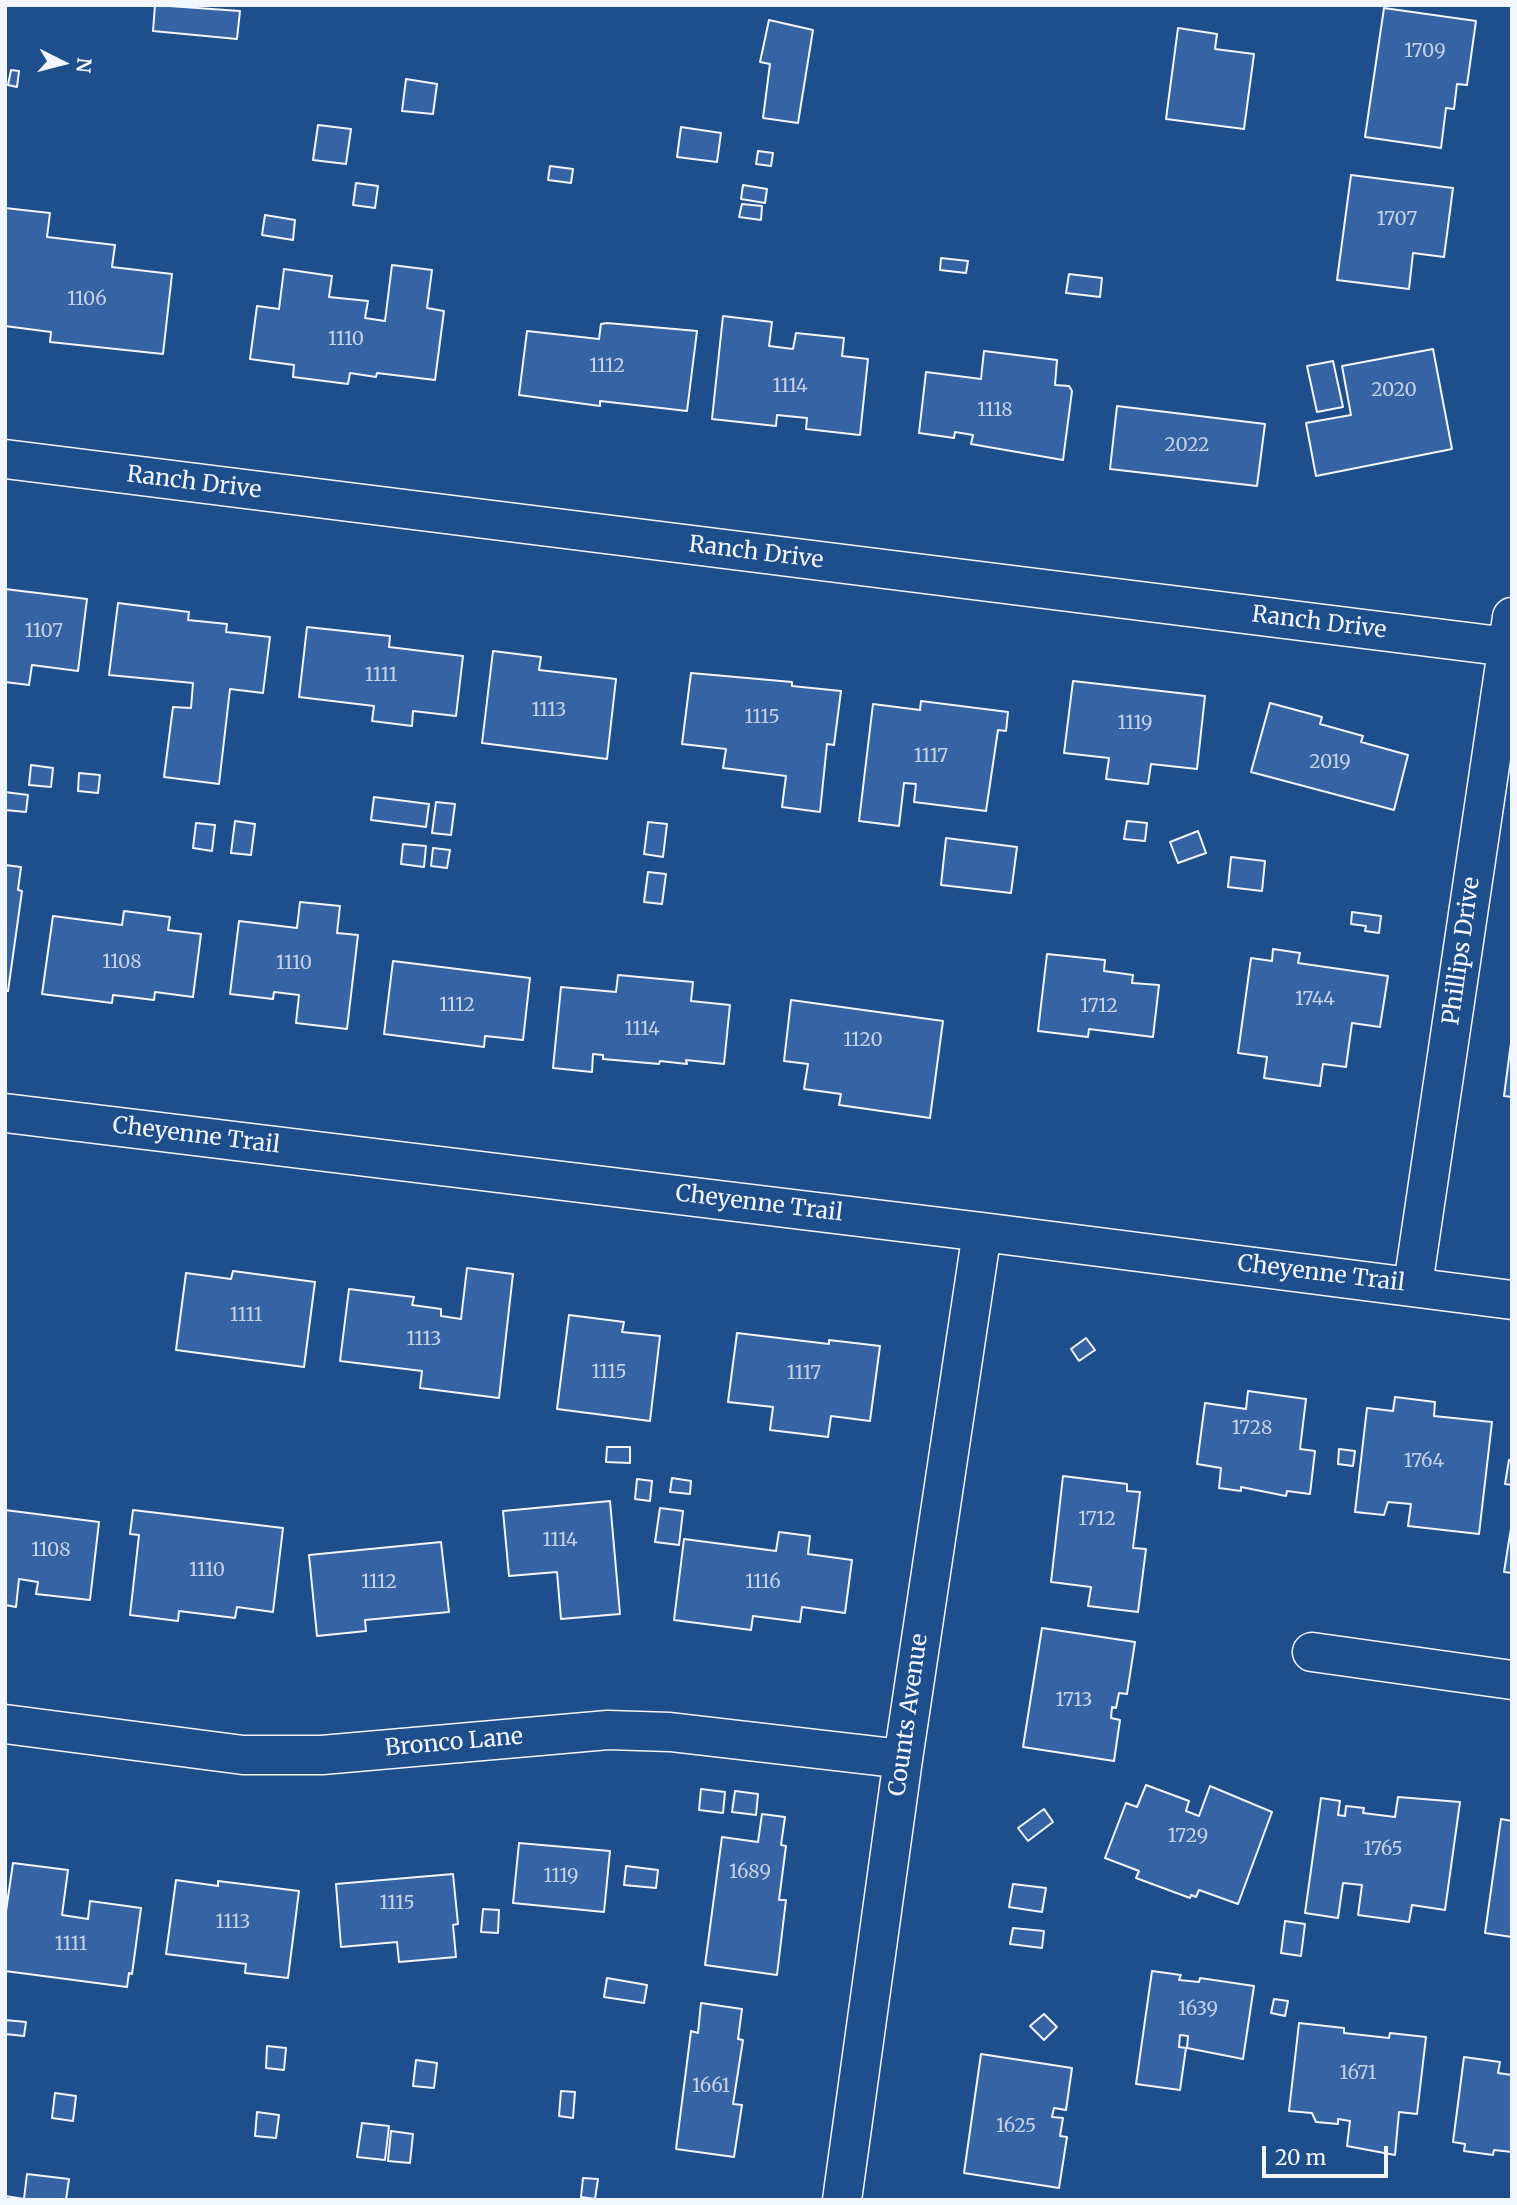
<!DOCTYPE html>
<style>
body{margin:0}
#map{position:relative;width:1517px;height:2205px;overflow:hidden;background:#1f4e8c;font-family:Merriweather,serif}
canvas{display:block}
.frame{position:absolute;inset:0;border:7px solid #f2f6ff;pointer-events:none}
.north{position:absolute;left:28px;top:28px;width:70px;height:70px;-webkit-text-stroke:5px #1f4e8c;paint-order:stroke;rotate:96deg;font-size:19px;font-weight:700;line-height:28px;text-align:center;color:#f2f6ff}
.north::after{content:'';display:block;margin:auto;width:24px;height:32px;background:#f2f6ff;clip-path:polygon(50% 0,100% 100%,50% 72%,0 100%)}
.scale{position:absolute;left:1262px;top:2146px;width:126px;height:32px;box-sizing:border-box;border:4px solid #f2f6ff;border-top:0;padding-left:9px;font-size:21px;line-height:24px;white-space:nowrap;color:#f2f6ff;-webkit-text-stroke:5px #1f4e8c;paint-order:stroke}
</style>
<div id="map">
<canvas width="1517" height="2205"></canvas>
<div class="frame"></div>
<div class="north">N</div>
<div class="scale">20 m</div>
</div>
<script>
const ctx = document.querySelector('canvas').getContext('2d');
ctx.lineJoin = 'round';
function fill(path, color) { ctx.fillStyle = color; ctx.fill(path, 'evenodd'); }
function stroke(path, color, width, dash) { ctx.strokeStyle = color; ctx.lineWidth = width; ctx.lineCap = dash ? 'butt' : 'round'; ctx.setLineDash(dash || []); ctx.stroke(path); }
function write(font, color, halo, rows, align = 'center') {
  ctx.font = font + ' Merriweather,serif'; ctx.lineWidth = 5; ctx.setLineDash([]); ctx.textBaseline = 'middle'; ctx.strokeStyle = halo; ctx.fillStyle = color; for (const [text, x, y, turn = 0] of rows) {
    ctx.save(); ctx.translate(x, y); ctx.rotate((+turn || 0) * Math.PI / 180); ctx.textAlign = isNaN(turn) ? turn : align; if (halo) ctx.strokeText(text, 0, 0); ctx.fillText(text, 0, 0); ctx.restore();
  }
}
const building = new Path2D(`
 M155,5L240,11L237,39L153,31Z
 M1384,8L1476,21L1467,85L1457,84L1454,109L1446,108L1441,148L1365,137Z
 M769,20L813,30L798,123L763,118L770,64L760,62Z
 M1178,28L1217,34L1215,49L1254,54L1244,129L1166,119Z
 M11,70L19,71L17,87L8,85Z
 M406,79L437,84L433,114L402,111Z
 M318,125L351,129L346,164L313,160Z
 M681,127L721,133L717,162L677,157Z
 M758,151L773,153L771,166L756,164Z
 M550,166L573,169L571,183L548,180Z
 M1351,175L1453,188L1444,257L1413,253L1409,289L1337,280Z
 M356,183L378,186L375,208L353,205Z
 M743,185L767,189L765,203L741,199Z
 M742,204L762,206L761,220L739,217Z
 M5,208L50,213L47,237L115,245L112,267L172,274L163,354L50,342L51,332L5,326Z
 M265,215L295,220L293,240L262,235Z
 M941,258L968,261L966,273L940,270Z
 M392,265L432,270L427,308L444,311L435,380L377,373L376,377L350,373L348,384L293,377L294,365L250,359L257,306L279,309L284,269L332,276L329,297L368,301L365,318L385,321Z
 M1069,274L1102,278L1100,297L1066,293Z
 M723,316L772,322L769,346L793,349L796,333L844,338L842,356L868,359L860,435L806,429L807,418L777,415L776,426L712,419Z
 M607,323L697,331L687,411L600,401V406L519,395L527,331L599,339L601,324Z
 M1433,349L1452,449L1316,476L1306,423L1351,415L1342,366Z
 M984,351L1057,360L1055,385L1069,386L1072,391L1063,460L971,444L973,435L955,432L954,438L919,433L926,372L981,379Z
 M1333,361L1343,407L1317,412L1307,366Z
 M1117,406L1265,424L1257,486L1110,469Z
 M5,589L87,599L78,671L32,665L29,685L5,682Z
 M118,603L189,612L188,620L227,624L226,632L270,637L263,693L230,689L219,784L164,777L173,707L191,708L193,683L109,675Z
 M307,627L390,636L389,647L463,656L456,716L413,711L412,726L372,721L374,706L299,697Z
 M493,651L541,657L539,670L616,679L607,759L482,743Z
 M691,673L792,682V686L841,691L834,745L827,744L820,812L782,807L786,776L723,768L726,749L682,744Z
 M1073,681L1205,696L1197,769L1151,764L1148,784L1106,779L1109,758L1064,753Z
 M921,701L1008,712L1006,731L998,730L986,811L914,802L916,784L904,783L899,826L859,821L873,704L920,710Z
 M1270,703L1322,717L1320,724L1363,736L1361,742L1408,755L1394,810L1251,772Z
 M31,765L53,768L51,787L29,785Z
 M79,773L100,775L98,793L78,791Z
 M5,792L28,795L26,812L5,810Z
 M374,797L429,804L426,827L371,820Z
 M436,802L455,804L451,835L432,833Z
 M235,821L255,824L251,855L231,853Z
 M1127,821L1147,823L1145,841L1124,839Z
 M648,822L667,824L663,857L644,854Z
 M196,823L215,825L212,851L193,848Z
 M1198,831L1206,853L1178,863L1170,842Z
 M946,838L1017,847L1011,893L941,885Z
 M403,844L426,846L424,867L401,864Z
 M433,848L450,850L447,868L431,866Z
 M1231,857L1265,861L1262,891L1228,887Z
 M5,865L21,867L18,890L22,891L8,991H5Z
 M648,872L666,874L662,904L644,902Z
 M300,902L340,906L337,933L358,935L347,1029L296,1023L299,995L274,992L273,999L230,994L239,921L297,928Z
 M124,911L170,917L168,930L201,934L193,997L155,992L154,1000L113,995L112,1003L42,994L53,916L122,925Z
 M1352,912L1381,916L1379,933L1365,931L1366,926L1351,924Z
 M1273,949L1300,953L1298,963L1388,976L1380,1027L1352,1023L1346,1067L1323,1064L1320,1086L1264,1078L1267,1057L1238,1053L1251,958L1272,961Z
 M1047,954L1105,960L1104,971L1133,975L1132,983L1159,985L1153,1037L1089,1029L1088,1037L1038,1031Z
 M393,961L530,978L523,1040L485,1036L484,1047L384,1034Z
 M618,975L693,982L691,1001L730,1005L724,1064L686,1060L687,1064L660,1061L659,1064L603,1059V1055L593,1054L592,1072L553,1068L561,987L616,992Z
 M791,1000L943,1021L930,1118L839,1105L841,1094L804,1089L808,1064L784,1061Z
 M1511,1043L1512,1044V1097L1504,1096Z
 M467,1268L513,1274L499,1398L420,1388L422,1371L340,1361L349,1289L414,1297L412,1305L441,1309V1316L461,1319Z
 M233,1271L315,1282L304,1367L176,1350L186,1273L231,1279Z
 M569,1315L624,1322L622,1332L660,1336L650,1421L557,1409Z
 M737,1333L829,1344V1340L880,1346L870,1421L831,1416L828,1437L770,1430L773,1407L728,1402Z
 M1086,1338L1095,1350L1079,1361L1071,1349Z
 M1248,1391L1306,1399L1300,1449L1315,1451L1310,1494L1287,1491L1286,1496L1241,1487V1491L1219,1488L1221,1468L1197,1464L1205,1403L1246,1409Z
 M1395,1397L1435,1402L1434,1416L1492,1422L1479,1534L1408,1526L1411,1504L1388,1502L1384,1515L1355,1512L1367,1408L1393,1411Z
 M607,1447H630V1463L606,1462Z
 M1339,1449L1355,1451L1353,1466L1338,1464Z
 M1509,1460H1512V1485L1505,1484Z
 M1063,1476L1127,1484V1491L1140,1492L1133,1548L1146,1549L1138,1612L1088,1606L1091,1587L1051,1582Z
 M672,1478L691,1481L690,1494L670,1492Z
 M637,1479L652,1481L650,1501L635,1499Z
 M610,1501L620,1614L561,1619L557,1572L509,1576L503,1511Z
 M660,1508L683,1511L679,1545L655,1542Z
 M5,1510L99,1522L90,1600L36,1594L38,1582L19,1579L16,1607L5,1605Z
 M133,1510L283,1528L273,1612L237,1607L235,1618L179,1611L178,1621L130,1615L139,1535L130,1534Z
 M1512,1522V1573L1504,1572Z
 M779,1532L810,1536L808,1554L852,1560L845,1613L802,1607L800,1622L753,1616L751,1630L674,1620L684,1539L776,1551Z
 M441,1542L449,1612L365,1620L366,1631L317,1636L309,1555Z
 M1042,1628L1135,1642L1127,1694L1119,1693L1116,1708L1112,1707L1111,1718L1120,1720L1114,1761L1023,1747Z
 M1146,1785L1189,1801L1186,1811L1199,1816L1210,1786L1272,1812L1238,1904L1199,1890L1196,1897L1191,1895L1190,1898L1136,1878L1139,1871L1105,1858L1126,1803L1137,1807Z
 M701,1789L725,1792L723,1813L699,1810Z
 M735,1791L758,1794L756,1815L732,1812Z
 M1398,1797L1460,1802L1445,1910L1412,1905L1409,1922L1358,1915L1362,1885L1343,1883L1338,1918L1305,1913L1321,1798L1340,1801L1338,1815L1345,1816L1346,1806L1364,1808L1363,1813L1395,1817Z
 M1044,1809L1053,1822L1028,1841L1018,1828Z
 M762,1814L785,1817L781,1845L786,1846L779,1900H786L777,1975L705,1965L722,1837L758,1842Z
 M1501,1819L1512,1821V1937L1485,1933Z
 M519,1843L610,1851L604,1912L513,1903Z
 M13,1863L68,1870L62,1915L88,1919L90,1901L141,1908L132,1974L129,1973L127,1987L5,1971V1918Z
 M626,1866L658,1870L656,1888L624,1885Z
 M453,1874L458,1924L453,1925L456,1957L399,1962L397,1942L341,1947L336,1884Z
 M176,1880L218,1886V1881L299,1891L288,1978L245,1973L246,1964L166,1954Z
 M1013,1884L1046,1888L1042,1912L1009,1907Z
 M483,1909L499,1910L498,1933L481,1932Z
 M1285,1921L1305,1924L1301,1956L1281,1953Z
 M1013,1928L1044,1931L1042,1948L1010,1944Z
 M1152,1971L1181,1975L1179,1980L1199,1982L1200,1978L1254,1986L1243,2059L1187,2048L1188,2036L1180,2035L1179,2047L1186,2048L1180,2090L1136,2084Z
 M607,1978L647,1985L644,2003L604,1997Z
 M1274,1999L1288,2001L1285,2016L1271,2013Z
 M701,2003L742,2009L738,2039L743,2040L733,2104L742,2105L734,2157L676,2149L691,2031L698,2033Z
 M1044,2014L1057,2027L1044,2040L1030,2026Z
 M5,2020L26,2022L24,2036L5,2034Z
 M1299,2023L1344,2028V2033L1389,2038L1390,2033L1426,2037L1417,2114L1399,2112L1395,2155L1347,2146L1350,2121L1338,2119V2124L1316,2122L1312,2113L1289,2111Z
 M267,2046L286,2048L284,2070L266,2068Z
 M981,2054L1072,2068L1066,2110L1054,2108L1052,2117L1063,2118L1060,2136L1067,2137L1059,2188L964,2173Z
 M1464,2057L1500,2062L1498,2073L1512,2075V2152L1494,2150L1493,2155L1464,2151L1465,2144L1453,2142Z
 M416,2060L437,2063L434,2088L413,2086Z
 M561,2091L575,2092L573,2118L559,2116Z
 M55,2093L76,2096L73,2121L52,2118Z
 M257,2112L279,2115L276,2138L255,2136Z
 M362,2123L389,2126L385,2160L357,2157Z
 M391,2131L413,2134L410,2163L388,2161Z
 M27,2174L69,2179L66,2200H5V2196L24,2199Z
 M583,2178L598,2179L595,2199L581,2197Z`);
fill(building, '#3563a3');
stroke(building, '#f2f6ff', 2);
const minor = new Path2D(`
 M5,459L1508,647
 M5,1113L982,1232L1512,1300
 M1413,1285L1512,617
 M1312,1652L1512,1680
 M5,1724L243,1755H322L608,1730L670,1732L903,1759
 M842,2200L903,1759L982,1232`);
stroke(minor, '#f2f6ff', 41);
stroke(minor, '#1f4e8c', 38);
write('19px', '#c3d1e8', null, [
 ["1709",1425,52],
 ["1707",1397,220],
 ["1106",87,300],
 ["1110",346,340],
 ["1112",607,367],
 ["1114",790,387],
 ["2020",1394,391],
 ["1118",995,411],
 ["2022",1187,446],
 ["1107",44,632],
 ["1111",381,676],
 ["1113",549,711],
 ["1115",762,718],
 ["1119",1135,724],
 ["1117",931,757],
 ["2019",1330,763],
 ["1108",122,963],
 ["1110",294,964],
 ["1744",1315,1000],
 ["1112",457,1006],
 ["1712",1099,1007],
 ["1114",642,1030],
 ["1120",863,1041],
 ["1111",246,1316],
 ["1113",424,1340],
 ["1115",609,1373],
 ["1117",804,1374],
 ["1728",1252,1429],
 ["1764",1424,1462],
 ["1712",1097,1520],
 ["1114",560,1541],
 ["1108",51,1551],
 ["1110",207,1571],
 ["1112",379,1583],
 ["1116",763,1583],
 ["1713",1074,1701],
 ["1729",1188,1837],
 ["1765",1383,1850],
 ["1689",750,1873],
 ["1119",561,1877],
 ["1115",397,1904],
 ["1113",233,1923],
 ["1111",71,1945],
 ["1639",1198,2010],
 ["1671",1358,2074],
 ["1661",711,2087],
 ["1625",1016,2127]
]);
write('23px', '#f2f6ff', '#1f4e8c', [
 ["Ranch Drive",194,483,7],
 ["Ranch Drive",756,553,7],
 ["Ranch Drive",1319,623,7],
 ["Phillips Drive",1462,951,-82],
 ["Cheyenne Trail",196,1136,7],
 ["Cheyenne Trail",759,1204,7],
 ["Cheyenne Trail",1321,1274,7],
 ["Counts Avenue",909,1715,-82],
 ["Bronco Lane",454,1743,-5]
]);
</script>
